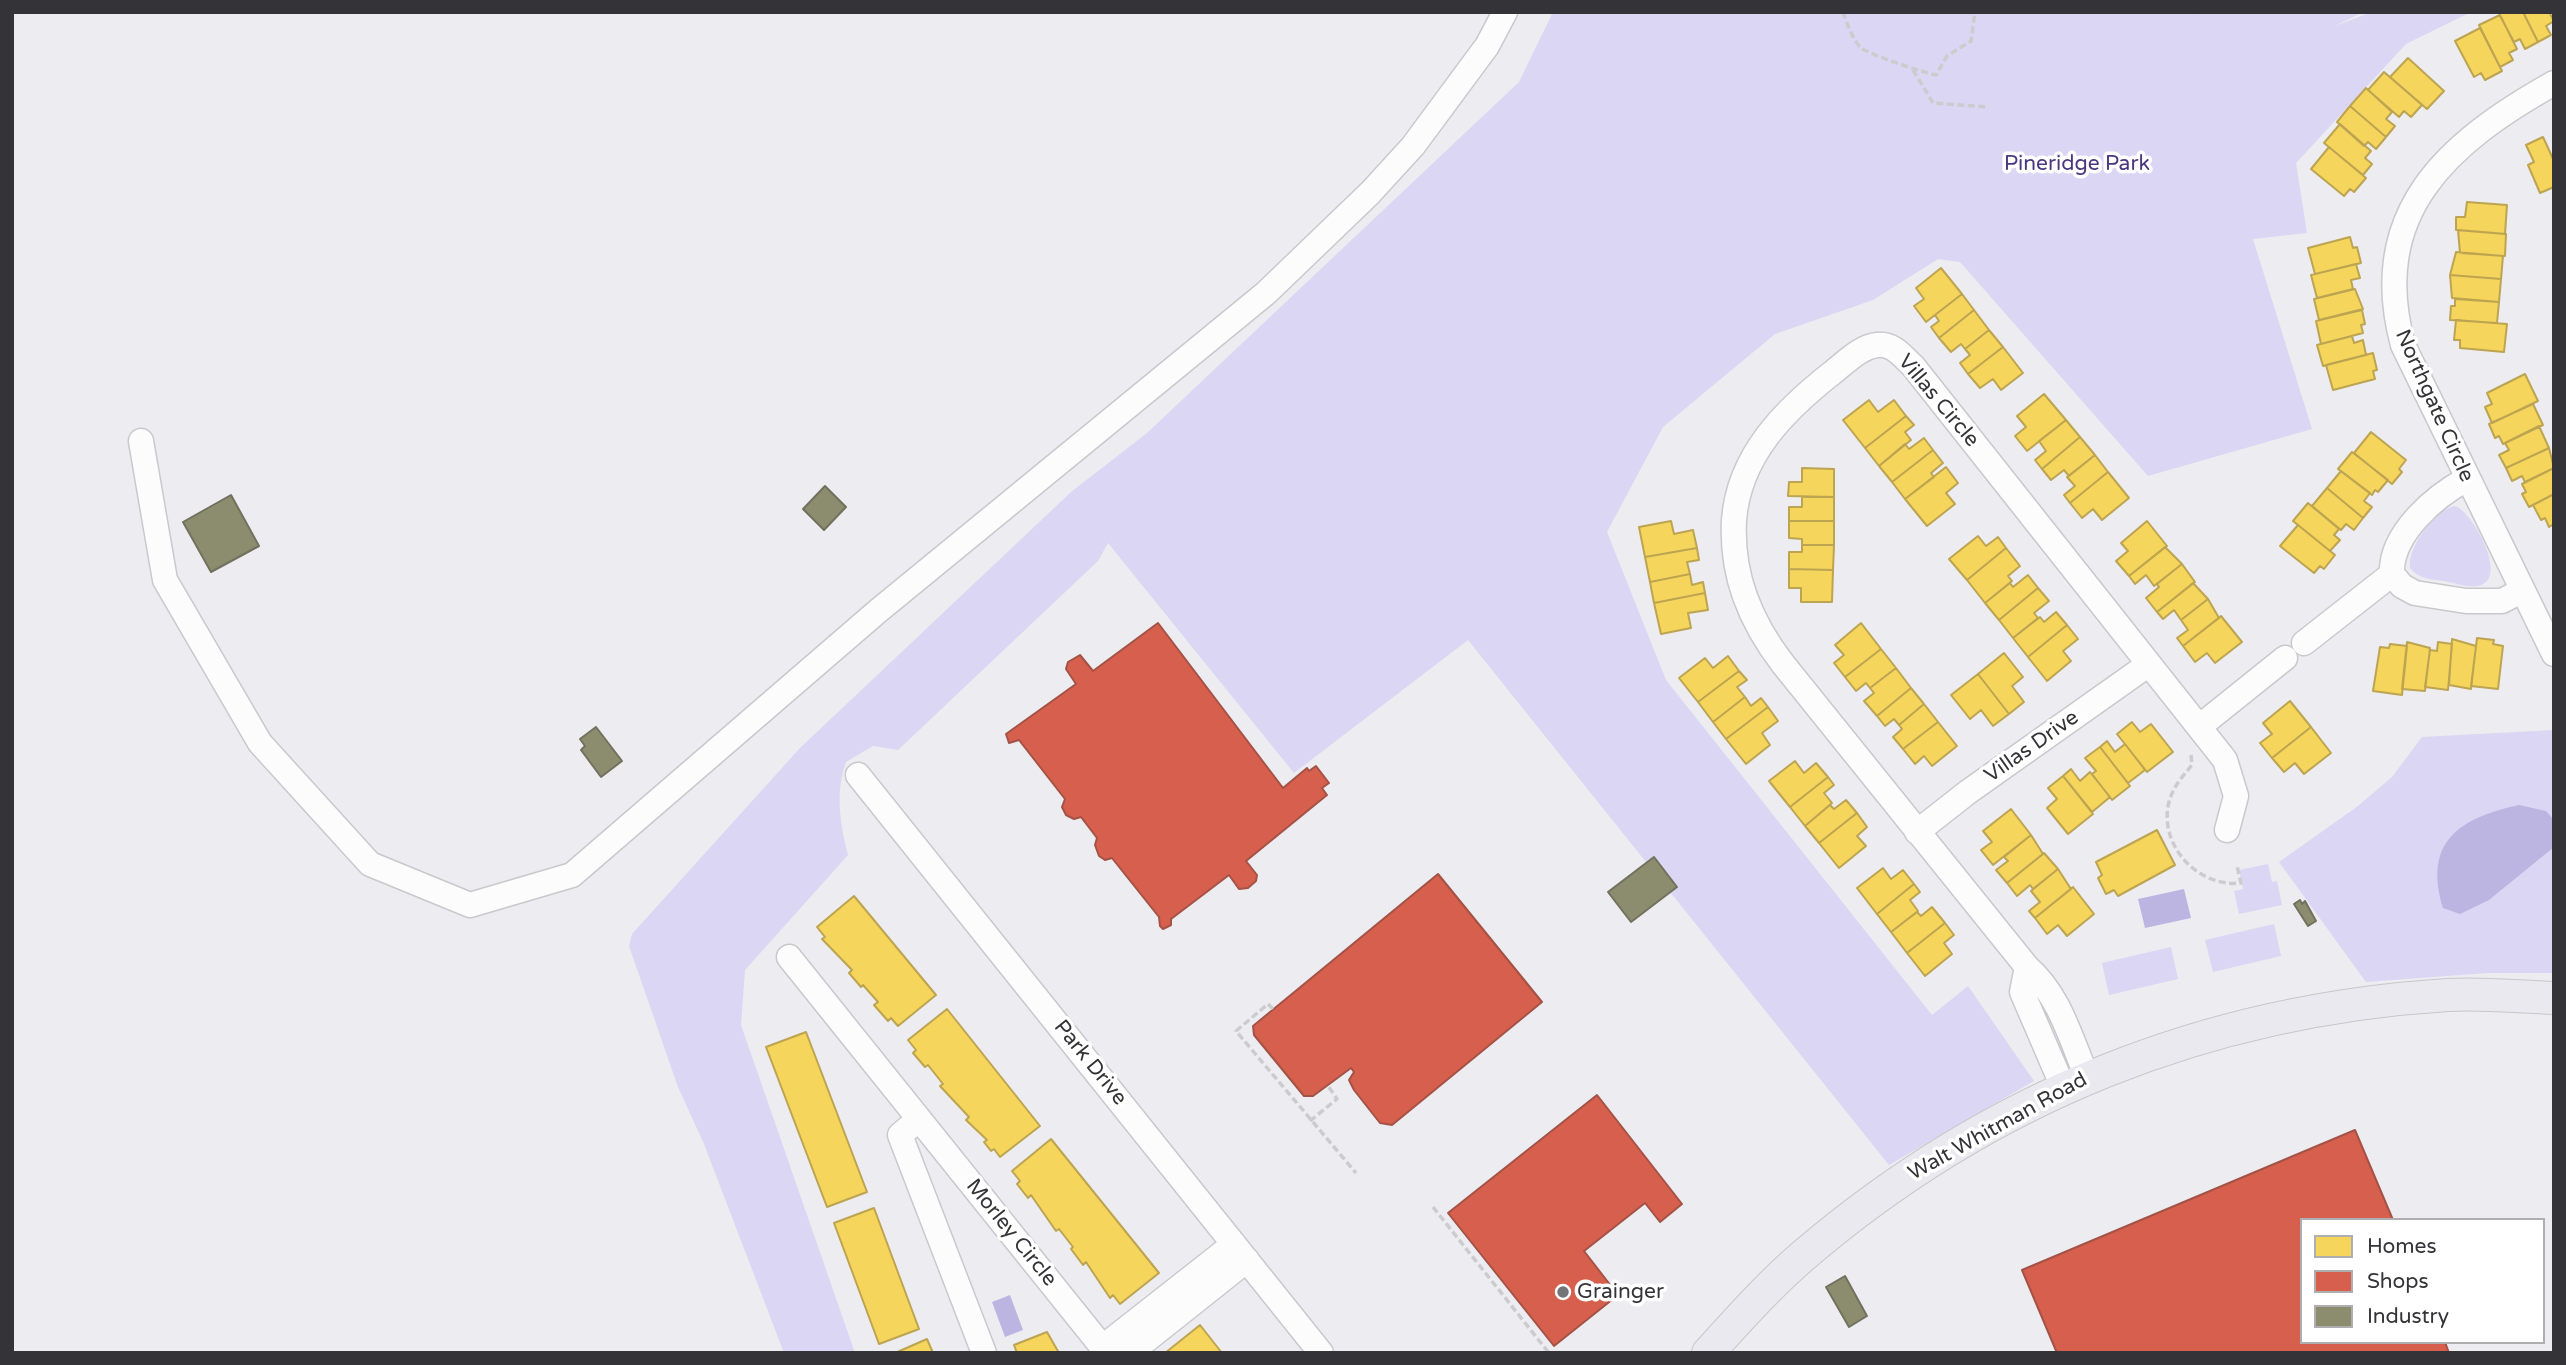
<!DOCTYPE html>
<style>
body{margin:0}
#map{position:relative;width:2566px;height:1365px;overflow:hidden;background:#ececf1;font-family:"Varela Round",sans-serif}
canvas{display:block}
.frame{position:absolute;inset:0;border:14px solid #343337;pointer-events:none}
.legend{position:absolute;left:2300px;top:1218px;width:245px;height:126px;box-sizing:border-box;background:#fff;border:2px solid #aeadaf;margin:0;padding:9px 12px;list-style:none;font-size:21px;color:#343337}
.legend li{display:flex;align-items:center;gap:14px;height:35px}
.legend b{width:35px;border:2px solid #aeadaf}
</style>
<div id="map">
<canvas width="2566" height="1365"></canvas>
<div class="frame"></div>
<ul class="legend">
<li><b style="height:19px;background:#f6d55c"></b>Homes</li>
<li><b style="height:19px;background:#d6604d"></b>Shops</li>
<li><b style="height:19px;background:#8c8c6e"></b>Industry</li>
</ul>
</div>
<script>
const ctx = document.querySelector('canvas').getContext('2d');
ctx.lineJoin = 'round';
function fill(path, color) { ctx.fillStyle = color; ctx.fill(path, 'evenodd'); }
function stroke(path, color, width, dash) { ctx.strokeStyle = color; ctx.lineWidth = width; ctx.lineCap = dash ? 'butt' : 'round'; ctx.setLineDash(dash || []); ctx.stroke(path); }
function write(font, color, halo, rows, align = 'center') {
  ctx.font = font + ' "Varela Round",sans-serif'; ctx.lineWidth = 7; ctx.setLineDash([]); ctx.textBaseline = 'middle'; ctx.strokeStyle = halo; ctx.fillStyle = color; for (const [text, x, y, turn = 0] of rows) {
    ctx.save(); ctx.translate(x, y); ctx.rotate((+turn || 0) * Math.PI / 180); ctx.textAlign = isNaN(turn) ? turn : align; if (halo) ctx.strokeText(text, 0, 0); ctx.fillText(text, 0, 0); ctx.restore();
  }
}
fill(new Path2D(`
 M1553,12H2363L2335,26L2372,12H2471L2406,44L2296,163L2307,233L2253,239L2312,429L2148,476L1960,262L1938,259L1873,300L1775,334L1663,427L1607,532L1666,680L1932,1015L1968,986L2034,1081L1889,1165L1468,640L1294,773L1108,543L1098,561L898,750L873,746L846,762C835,793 840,823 848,855L745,970L741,1025L855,1353H784L704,1144L678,1087L629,946L632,934L800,748L1071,492L1147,433L1519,82Z
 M2455,506C2472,511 2508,576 2481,585C2470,589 2455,583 2444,581C2430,579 2419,579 2410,568C2407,548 2435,509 2455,506Z
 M2554,730V973H2488L2366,982L2279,862L2358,806L2392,777L2422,737Z
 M2268,864L2272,882L2277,881L2282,905L2239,914L2234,891L2243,889L2239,870Z
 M2274,924L2281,956L2213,972L2205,940Z
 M2171,947L2178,979L2109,995L2102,963Z`), '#dbd6f3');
fill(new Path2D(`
 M2519,805L2546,811L2554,820V847L2489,900L2460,914L2443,908C2423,842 2459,818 2519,805Z
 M2184,889L2191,918L2145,928L2138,899Z
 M1010,1295L1023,1330L1005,1337L992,1302Z`), '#bdb5e1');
const homes = new Path2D(`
 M2498,12H2523L2538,42L2525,49L2520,39L2514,42Z
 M2523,12H2549L2554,21L2546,26L2551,35L2538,42Z
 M2500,15L2517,49L2509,53L2513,60L2500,67L2479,25Z
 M2480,28L2502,71L2485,80L2481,73L2474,77L2455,41Z
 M2408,58L2444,91L2427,109L2390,77Z
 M2384,72L2422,105L2411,117L2404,111L2399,117L2368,90Z
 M2366,88L2392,112L2386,119L2395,126L2386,137L2350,106Z
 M2350,106L2386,137L2376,149L2368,142L2364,146L2337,122Z
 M2340,124L2371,151L2365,158L2372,164L2363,175L2324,143Z
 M2543,137L2554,161V187L2540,193L2528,165L2534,162L2526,145Z
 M2329,147L2366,178L2354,192L2350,189L2344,196L2311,169Z
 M2467,202L2507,205L2505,234L2456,230V217H2465Z
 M2458,230L2506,234L2505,256L2460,253Z
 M2350,237L2353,248L2357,247L2361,263L2315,274L2308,248Z
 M2456,252L2503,256L2501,279L2450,275Z
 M2356,264L2360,278L2351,280L2353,289L2317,298L2311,275Z
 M1941,268L1962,294L1926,322L1914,306L1924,299L1916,288Z
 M2450,275L2501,279L2499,302L2452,298Z
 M2355,289L2363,309L2319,320L2314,299Z
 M1962,294L1974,310L1939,338L1931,327L1939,321L1935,315Z
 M2455,299L2499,302L2497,323L2450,320L2451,306H2455Z
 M1974,310L1989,330L1965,349L1961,344L1951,352L1939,338Z
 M2362,310L2365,324L2361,325L2363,333L2321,344L2316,321Z
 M2456,320L2507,324L2504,352L2460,348V340H2454Z
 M1989,330L2003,347L1968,374L1960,363L1970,355L1965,349Z
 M2352,336L2354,343L2363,340L2366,355L2323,366L2317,345Z
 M2003,347L2023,373L2001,390L1993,379L1980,388L1968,374Z
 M2373,353L2377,370L2373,371L2375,379L2333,390L2326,365Z
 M2525,374L2538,401L2492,423L2485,407L2492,404L2487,393Z
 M2044,394L2066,420L2027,451L2015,436L2026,427L2017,416Z
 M1869,400L1878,412L1894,400L1906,416L1865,448L1843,420Z
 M2533,404L2543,425L2503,444L2499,436L2495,438L2489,424Z
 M1906,416L1914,425L1905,432L1911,440L1879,466L1865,448Z
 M2066,420L2080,437L2042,469L2035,460L2046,451L2039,441Z
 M2539,426L2549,448L2506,468L2499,455L2509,450L2505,443Z
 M2371,432L2406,460L2399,469L2402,472L2392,484L2354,453Z
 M2080,437L2095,455L2069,476L2064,470L2051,480L2042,469Z
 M1924,438L1933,450L1892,482L1879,466L1905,444L1909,449Z
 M2549,448L2554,468L2525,482L2522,476L2512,481L2506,468Z
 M1933,450L1943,463L1931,473L1934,477L1905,499L1892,482Z
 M2352,452L2388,480L2378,492L2375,490L2372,495L2338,469Z
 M2095,455L2108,472L2070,503L2064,495L2075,486L2067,477Z
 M1946,467L1958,483L1946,493L1955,504L1927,526L1905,499Z
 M1802,468L1834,469V497L1788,496L1789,482H1802Z
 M2554,468V494L2529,507L2522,494L2526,492L2522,484Z
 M2341,471L2370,493L2364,501L2372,507L2363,518L2327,488Z
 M2108,472L2129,498L2102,520L2093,509L2082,518L2070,503Z
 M2327,488L2363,518L2354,530L2346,524L2341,530L2312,506Z
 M2554,494V524L2549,527L2545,518L2541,520L2533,505Z
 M1802,497H1834V521H1789V507H1802Z
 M2308,503L2339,529L2334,535L2340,540L2330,551L2293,521Z
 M1671,521L1674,534L1693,530L1697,548L1645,557L1639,527Z
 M1789,521H1834V545H1802V539L1789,538Z
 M2147,521L2167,546L2129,576L2116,561L2128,551L2121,543Z
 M2298,525L2335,555L2324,569L2320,566L2314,573L2280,546Z
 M1978,536L1986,546L1998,537L2006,548L1967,580L1949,559Z
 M1802,545H1834L1833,570L1789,569V552H1802Z
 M2165,547L2182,564L2154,586L2146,575L2135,584L2129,576Z
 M1697,548L1699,560L1687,562L1690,574L1650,582L1645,557Z
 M2006,548L2020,566L2008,576L2012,581L1985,603L1967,580Z
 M2182,564L2195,582L2157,612L2146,598L2159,587L2157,584Z
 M1789,569L1833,570L1832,602H1801V588H1789Z
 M1690,574L1692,585L1703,582L1705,593L1654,603L1650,582Z
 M2028,575L2038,588L1999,620L1985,603L2010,583L2013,587Z
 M2193,583L2208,599L2181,620L2174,610L2163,619L2157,612Z
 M2038,588L2049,601L2034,613L2038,618L2013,638L1999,620Z
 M1705,593L1708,610L1688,613L1691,628L1661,634L1654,603Z
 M2208,599L2219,618L2183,646L2177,638L2188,630L2181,620Z
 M2056,612L2067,625L2028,657L2013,638L2040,617L2044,622Z
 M2221,616L2242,642L2215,663L2207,653L2195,662L2183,646Z
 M1861,623L1881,649L1845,677L1834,663L1844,655L1835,645Z
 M2067,625L2078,639L2063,651L2071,661L2047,681L2028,657Z
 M2477,638L2494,640L2493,644L2503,646L2498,689L2471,686Z
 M2452,639L2476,646L2471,689L2449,685Z
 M2407,642L2430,648L2425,691L2402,689Z
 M2438,642L2452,644L2448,690L2425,687L2430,650L2437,651Z
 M2390,644L2407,646L2402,695L2373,691L2380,647L2389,648Z
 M1881,649L1896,668L1870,688L1866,683L1856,691L1845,677Z
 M2004,653L2023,677L2012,686L2024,702L2009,714L1978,674Z
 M1728,656L1739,671L1698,702L1679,678L1705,658L1713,668Z
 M1896,668L1911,688L1877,716L1864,701L1874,693L1870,688Z
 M1739,671L1747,680L1737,687L1745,697L1713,722L1698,702Z
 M1978,674L2009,714L1993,726L1981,710L1970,719L1951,695Z
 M1911,688L1924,704L1899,725L1894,719L1885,726L1877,716Z
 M1745,697L1751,706L1761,698L1768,707L1726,739L1713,722Z
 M2290,701L2311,727L2272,758L2260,743L2272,734L2263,723Z
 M1924,704L1938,722L1903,749L1893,737L1902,729L1899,725Z
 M1768,707L1778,721L1762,733L1770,745L1746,764L1726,739Z
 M1938,722L1957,746L1932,766L1924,756L1915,764L1903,749Z
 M2132,722L2140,732L2151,724L2173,752L2147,772L2117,734Z
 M2311,727L2331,753L2304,774L2295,763L2284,772L2272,758Z
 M2107,741L2115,752L2125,744L2145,770L2128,783L2100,747Z
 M2100,747L2130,786L2112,800L2092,774L2096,771L2085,758Z
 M1795,761L1804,773L1816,763L1828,777L1790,807L1769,781Z
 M2071,769L2080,781L2090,772L2110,797L2092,812L2063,776Z
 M2063,776L2093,814L2068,834L2047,808L2057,799L2048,788Z
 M1828,777L1834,785L1824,793L1832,803L1805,826L1790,807Z
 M1846,800L1857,813L1819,843L1805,826L1830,805L1834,809Z
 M2011,809L2031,835L1993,865L1981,850L1992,842L1983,831Z
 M1857,813L1867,827L1857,836L1866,846L1839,868L1819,843Z
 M2157,830L2175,865L2118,896L2114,890L2106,894L2098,878L2102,875L2096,862Z
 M2031,835L2043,854L2007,883L1996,870L2008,861L2004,857Z
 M2044,853L2058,869L2033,889L2030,885L2017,896L2007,883Z
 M1883,868L1891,879L1903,870L1914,884L1877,914L1857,888Z
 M2058,869L2071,889L2035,918L2029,911L2040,902L2031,891Z
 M1914,884L1920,892L1910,900L1918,911L1891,932L1877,914Z
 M2073,887L2094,914L2067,936L2058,925L2047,934L2035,918Z
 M854,896L936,995L898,1026L891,1018L888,1021L874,1005L878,1002L863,985L861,987L849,973L852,970L822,939L825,937L817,927Z
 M1932,907L1945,923L1907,953L1891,932L1917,912L1921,916Z
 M1945,923L1954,935L1944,943L1952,954L1925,976L1907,953Z
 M947,1009L1040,1126L1000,1157L994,1149L991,1151L984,1142L987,1140L966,1120L969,1117L940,1086L943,1084L928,1065L925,1067L913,1053L916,1050L908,1040Z
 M806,1032L867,1192L827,1207L766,1047Z
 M1051,1139L1159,1273L1120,1304L1113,1295L1110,1298L1086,1262L1083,1265L1071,1249L1073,1247L1059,1229L1056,1231L1031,1195L1028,1198L1017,1184L1020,1181L1012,1171Z
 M874,1208L919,1329L879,1344L834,1223Z
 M1200,1325L1222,1353H1165Z
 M1047,1332L1059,1353H1017L1014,1345Z
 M927,1339L933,1353H895Z`);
fill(homes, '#f6d55c');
stroke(homes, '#bca451', 2);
const shops = new Path2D(`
 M1158,623L1283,788L1307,768L1309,771L1316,766L1329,783L1322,788L1327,795L1246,861L1257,875L1256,881L1248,888L1239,889L1229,875L1171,919V925L1163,929L1160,926L1159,917L1112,858L1105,860L1099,856L1095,845L1097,838L1081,817L1074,819L1066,815L1062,807L1065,799L1019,740L1009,743L1006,734L1076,684L1066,669L1068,662L1080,655L1093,671Z
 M1438,874L1542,1002L1392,1125L1380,1123L1354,1090L1349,1080L1354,1072L1351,1068L1313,1096H1304L1254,1035L1253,1026Z
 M1597,1095L1682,1204L1660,1222L1645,1203L1584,1251L1618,1295L1554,1346L1448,1213Z
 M2355,1130L2393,1220H2302V1342H2445L2449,1353H2057L2022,1270Z`);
fill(shops, '#d6604d');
stroke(shops, '#a55246', 2);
const industry = new Path2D(`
 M825,486L846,507L824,530L803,509Z
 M231,495L259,546L211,572L183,522Z
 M596,727L622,761L601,777L581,750L585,746L580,739Z
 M1654,857L1677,887L1631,922L1608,892Z
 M2300,900L2302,904L2305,901L2316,921L2308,926L2294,904Z
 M1845,1276L1867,1316L1849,1327L1826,1287Z`);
fill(industry, '#8c8c6e');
stroke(industry, '#72715e', 2);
const minor = new Path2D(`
 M2554,83C2447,143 2367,213 2403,345L2554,654
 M141,441L165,580L260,743L370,864L470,905L572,875L878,611L1266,293L1370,193L1413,146L1487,46L1505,12
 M2467,479C2435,496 2390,534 2392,574L2402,586L2415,593L2466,601H2502L2521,591
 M2304,643L2392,574
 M2199,727L2285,658
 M858,775L1321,1353
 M1917,832L1968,792L2149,664
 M789,957L1107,1353
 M2027,967L2022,992L2063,1087
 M2087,1077C2070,1037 2060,996 2027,967L1783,664C1750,621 1731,575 1734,520C1739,455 1785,410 1832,373C1845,363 1860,347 1877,345C1893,343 1902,356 1913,366L2225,760L2236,796L2227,830
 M919,1119L900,1135L984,1353
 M1103,1347L1234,1244
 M1130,1353L1247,1260`);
const major = new Path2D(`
 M1708,1353C1739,1319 1769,1285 1804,1255C1989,1097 2206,1010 2448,995C2483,993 2519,997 2554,998`);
stroke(minor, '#c9c9cd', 27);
stroke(major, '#c7c7ca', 34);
stroke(new Path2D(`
 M1843,12C1847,23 1852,38 1860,47C1867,54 1922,72 1936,75L1947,56L1971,41L1975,12
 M2193,14L2194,12
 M1913,70L1933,103L1989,107
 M2191,755L2192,765C2182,777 2173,787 2169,802C2158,845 2198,888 2241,883L2237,866
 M1273,1009L1268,1004L1236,1031L1356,1173
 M1310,1121L1337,1099L1328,1086
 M1433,1207L1549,1353`), '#ccccce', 3.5, [7, 3.5]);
stroke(minor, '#fcfcfd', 24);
stroke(major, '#eae9f0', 32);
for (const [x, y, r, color] of [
 [1563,1292,7,"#747478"]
]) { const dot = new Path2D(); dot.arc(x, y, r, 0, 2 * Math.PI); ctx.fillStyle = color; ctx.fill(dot); stroke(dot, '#fff', 2.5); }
write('21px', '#4b377f', '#fff', [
 ["Pineridge Park",2077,164]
]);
write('21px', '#343337', '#fff', [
 ["Villas Circle",1938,401,50],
 ["Northgate Circle",2434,406,66],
 ["Villas Drive",2032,747,-35],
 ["Park Drive",1090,1063,51],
 ["Walt Whitman Road",1998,1127,-29],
 ["Morley Circle",1011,1233,51]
]);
write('21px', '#343337', '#fff', [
 ["Grainger",1577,1292]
], 'left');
</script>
